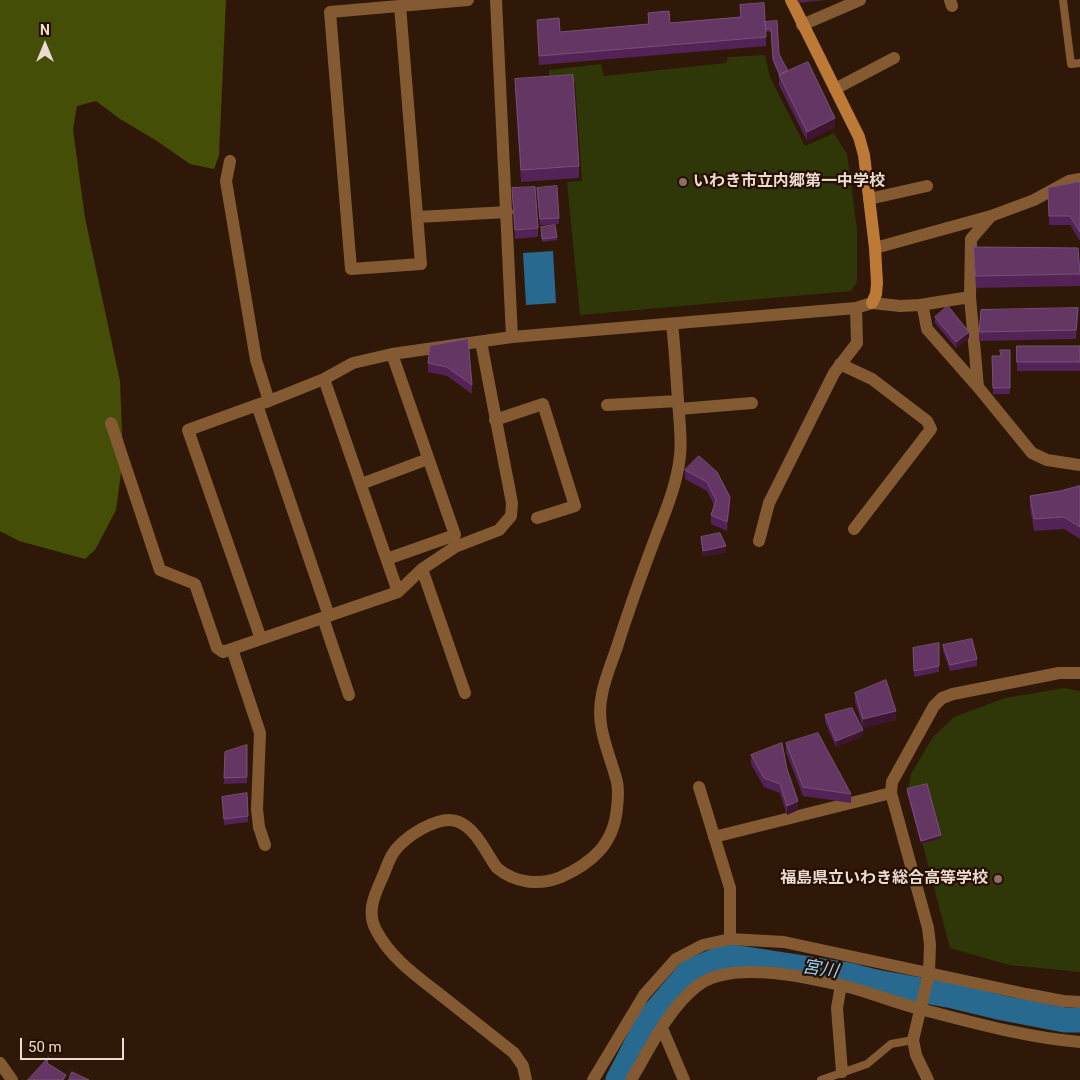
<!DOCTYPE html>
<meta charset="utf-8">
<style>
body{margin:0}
#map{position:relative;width:1080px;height:1080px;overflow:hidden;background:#2f1807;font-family:Roboto,sans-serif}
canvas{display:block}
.north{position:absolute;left:20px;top:20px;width:50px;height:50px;-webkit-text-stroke:4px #250f01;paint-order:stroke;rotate:0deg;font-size:14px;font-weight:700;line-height:20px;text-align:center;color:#ebdbd1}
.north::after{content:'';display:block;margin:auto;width:18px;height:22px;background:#ebdbd1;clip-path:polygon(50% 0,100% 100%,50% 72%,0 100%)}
.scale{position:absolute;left:20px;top:1038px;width:104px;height:22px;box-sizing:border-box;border:2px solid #ebdbd1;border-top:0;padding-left:6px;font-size:15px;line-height:18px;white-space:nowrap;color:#ebdbd1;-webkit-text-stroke:4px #250f01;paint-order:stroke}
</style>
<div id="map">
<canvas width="1080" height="1080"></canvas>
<div class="north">N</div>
<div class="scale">50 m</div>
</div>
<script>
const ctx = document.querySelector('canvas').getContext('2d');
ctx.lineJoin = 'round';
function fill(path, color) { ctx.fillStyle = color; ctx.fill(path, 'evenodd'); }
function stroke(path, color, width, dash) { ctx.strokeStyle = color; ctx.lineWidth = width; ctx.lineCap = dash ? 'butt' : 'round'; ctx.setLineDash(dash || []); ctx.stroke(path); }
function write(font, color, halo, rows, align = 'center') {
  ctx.font = font + ' Roboto,"Noto Sans JP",sans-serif'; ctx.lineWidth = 4.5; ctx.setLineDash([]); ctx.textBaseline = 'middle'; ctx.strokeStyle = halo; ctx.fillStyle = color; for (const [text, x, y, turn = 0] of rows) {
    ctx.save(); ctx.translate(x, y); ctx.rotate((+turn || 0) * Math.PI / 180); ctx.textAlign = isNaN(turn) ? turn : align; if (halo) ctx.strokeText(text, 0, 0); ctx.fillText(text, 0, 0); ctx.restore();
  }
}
fill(new Path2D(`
 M765,55L770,77L805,146L834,133L847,154L857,229V282L851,291L580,315L567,182L582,181L575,82L549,83V70L601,64L604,76L726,63L728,57Z
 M1064,688L1080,691V972L1009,965L950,948L908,789L911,774L933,737L954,717L1005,698Z`), '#2f3607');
fill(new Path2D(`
 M0,0H226L219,155L214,169L190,164L157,141L120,119L96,101L77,106L73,129L85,218L120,381L123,458L116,510L95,550L85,559L19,541L0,531Z`), '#444e07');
fill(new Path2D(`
 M553,251L556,303L526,305L523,253Z`), '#28698f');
stroke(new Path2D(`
 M618,1080L650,1018L690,971L727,956L849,975L876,982L953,996L1003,1008L1065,1020H1080`), '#28698f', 25);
stroke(new Path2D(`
 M1063,0L1071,64L1080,63
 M821,1080L867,1064L891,1044L913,1040`), '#835a32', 8);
stroke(new Path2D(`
 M496,0L512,337
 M950,0L952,6
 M400,6L421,264L351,269L330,12L468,0
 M802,25L860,0
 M835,89L894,58
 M230,161L226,181L256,360L269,401L257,405L329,616
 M869,199L927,186
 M418,217L507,212
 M875,248L991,216L1034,200L1069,181L1080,179
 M920,305L970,297
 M840,364L872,379L927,421L931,429L854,529
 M324,379L398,592
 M978,387L970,297L971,239L991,216
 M269,401L324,379L353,363L392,354L512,337L856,308L872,303L900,306L920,305L923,308L927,329L978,387L1032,453L1047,460L1080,465
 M257,405L188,430L261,639
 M607,405L678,401
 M679,409L752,403
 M495,420L543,404L575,506L537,518
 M111,423L160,570L195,584L217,648L223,652L398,592L422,569
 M361,484L428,459
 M759,541L769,503L834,373L857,343L856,308
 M387,559L455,535L392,354
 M323,618L349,695
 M232,649L260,733L257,809L259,827L265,845
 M465,693L422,569L455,547L499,530L511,516L512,503L481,342
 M699,787L730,888V939
 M714,837L891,793
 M841,985L837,1008L842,1072
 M662,1028L684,1080
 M0,1063L12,1080
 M526,1080L523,1066L514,1053C490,1034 466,1015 442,996C418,977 391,959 376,930C366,911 375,894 383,876C386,869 388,862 392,855C401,838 440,813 459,822C477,830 486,853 497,868C515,883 539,886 561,877C592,863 614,844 617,808C618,799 619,791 617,782C609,751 595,727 602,694C605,678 612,662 617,647C629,609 642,573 656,536C666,510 677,484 680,456C682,438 679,418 678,400C676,374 675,349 672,324
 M593,1080L644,995L676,959L703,945L730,939L784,942L1026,994L1063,1001L1080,1002
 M631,1080C649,1050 668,1009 696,987C728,960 802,976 840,985C867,991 893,1002 920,1009C971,1022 1027,1038 1080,1042
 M928,1080L916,1055L913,1040L929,973L930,945L928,928L894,804L891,793L892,782L934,706L942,698L953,694L1059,673H1080`), '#835a32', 12);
stroke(new Path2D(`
 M791,0L859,137L864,155L875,248L877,283L876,294L872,303`), '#bd7a37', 12);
fill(new Path2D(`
 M797,0H825L799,3Z
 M740,5L765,22L777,21L779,54L788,71L835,127L807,141L779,85V76L773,62L771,32H766V46L539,65L537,20L560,32L648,24V13L670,23L740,17Z
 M515,79L579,166V178L521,182L515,91Z
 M1080,182V241L1070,225H1049L1048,188Z
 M512,188L538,228V237L515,239Z
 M537,188L559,218V224L540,225Z
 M541,227L557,237V240L542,242Z
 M974,247L1080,274V286L976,288L974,259Z
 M935,317L969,338L956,348L935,323Z
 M1078,317L1076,339L979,341V332Z
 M430,346L472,385V394L447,376L428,372V363Z
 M1017,346H1080V371H1017Z
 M1010,350V394H993L992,356H1001Z
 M685,470L717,472L730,506L727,531L711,524V515L714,505L707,491L685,479Z
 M1080,486V539L1064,529L1034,531L1030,508V496L1060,491Z
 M701,537L726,552L703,557L701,543Z
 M943,645L977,659V666L950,671L943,651Z
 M913,648L939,666V672L914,677Z
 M855,693L896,720L863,728L855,702Z
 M825,715L863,736L836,747L825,722Z
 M786,743L851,794V803L803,796L786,752Z
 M247,745V783L224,784L225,752Z
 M751,755L787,769L798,810L787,815L780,793L764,787L751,764Z
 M907,789L941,838L921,844L907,793Z
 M222,797L248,816V822L224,825Z`), '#532257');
fill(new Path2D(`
 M835,118V127L807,141V132Z
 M969,332V338L956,348V342Z
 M730,497V506L727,531V522Z
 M726,546V552L703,557V551Z
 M896,711V720L863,728V719Z
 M863,730V736L836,747V741Z
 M798,801V810L787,815V806Z
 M941,835V838L921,844V841Z`), '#3e1632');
const building = new Path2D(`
 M764,3L766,37L539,56L537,20L559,18L560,32L649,24L648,13L669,11L670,23L741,17L740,5Z
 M777,21L779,54L788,71L780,75L773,59L771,29H766L765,22Z
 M808,62L835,118L807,132L779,75Z
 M573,75L579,166L521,170L515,79Z
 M1078,182H1080V232L1070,216H1049L1048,188Z
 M557,186L559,218L540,219L537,188Z
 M535,187L538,228L515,230L512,188Z
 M555,225L557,237L542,239L541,227Z
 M974,247L1078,248L1080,274L976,276Z
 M948,306L969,332L956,342L935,317Z
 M1078,308L1076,330L979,332L981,310Z
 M468,339L472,385L447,367L428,363L430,346Z
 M1017,346H1080V362H1017Z
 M1000,350H1010V388H993L992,356H1001Z
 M699,456L717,472L730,497L727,522L711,515L716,500L707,482L685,470Z
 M1080,486V527L1064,517L1034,519L1030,496L1060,491Z
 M720,533L726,546L703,551L701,537Z
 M972,639L977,659L950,665L943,645Z
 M939,643V666L914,671L913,648Z
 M886,680L896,711L863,719L855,693Z
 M852,708L863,730L836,741L825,715Z
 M818,733L851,794L803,787L786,743Z
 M782,743L787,769L798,801L787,806L780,784L764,778L751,755Z
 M247,745V777L224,778L225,752Z
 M927,784L941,835L921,841L907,789Z
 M247,793L248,816L224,819L222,797Z
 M48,1058L47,1063L66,1075L63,1080H28Z
 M72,1072L89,1080H69Z`);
fill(building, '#643664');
stroke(building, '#795075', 1);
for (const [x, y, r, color] of [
 [683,182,5,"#8d6e63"],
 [998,879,5,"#8d6e63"]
]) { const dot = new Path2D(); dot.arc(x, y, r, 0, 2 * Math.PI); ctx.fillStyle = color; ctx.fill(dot); stroke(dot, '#250f01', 2); }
write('bold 16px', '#ebdbd1', '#250f01', [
 ["いわき市立内郷第一中学校",693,182],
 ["福島県立いわき総合高等学校",988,879,"right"]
], 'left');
write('italic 18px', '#91cff7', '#250f01', [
 ["宮川",820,970,9]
]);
</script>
